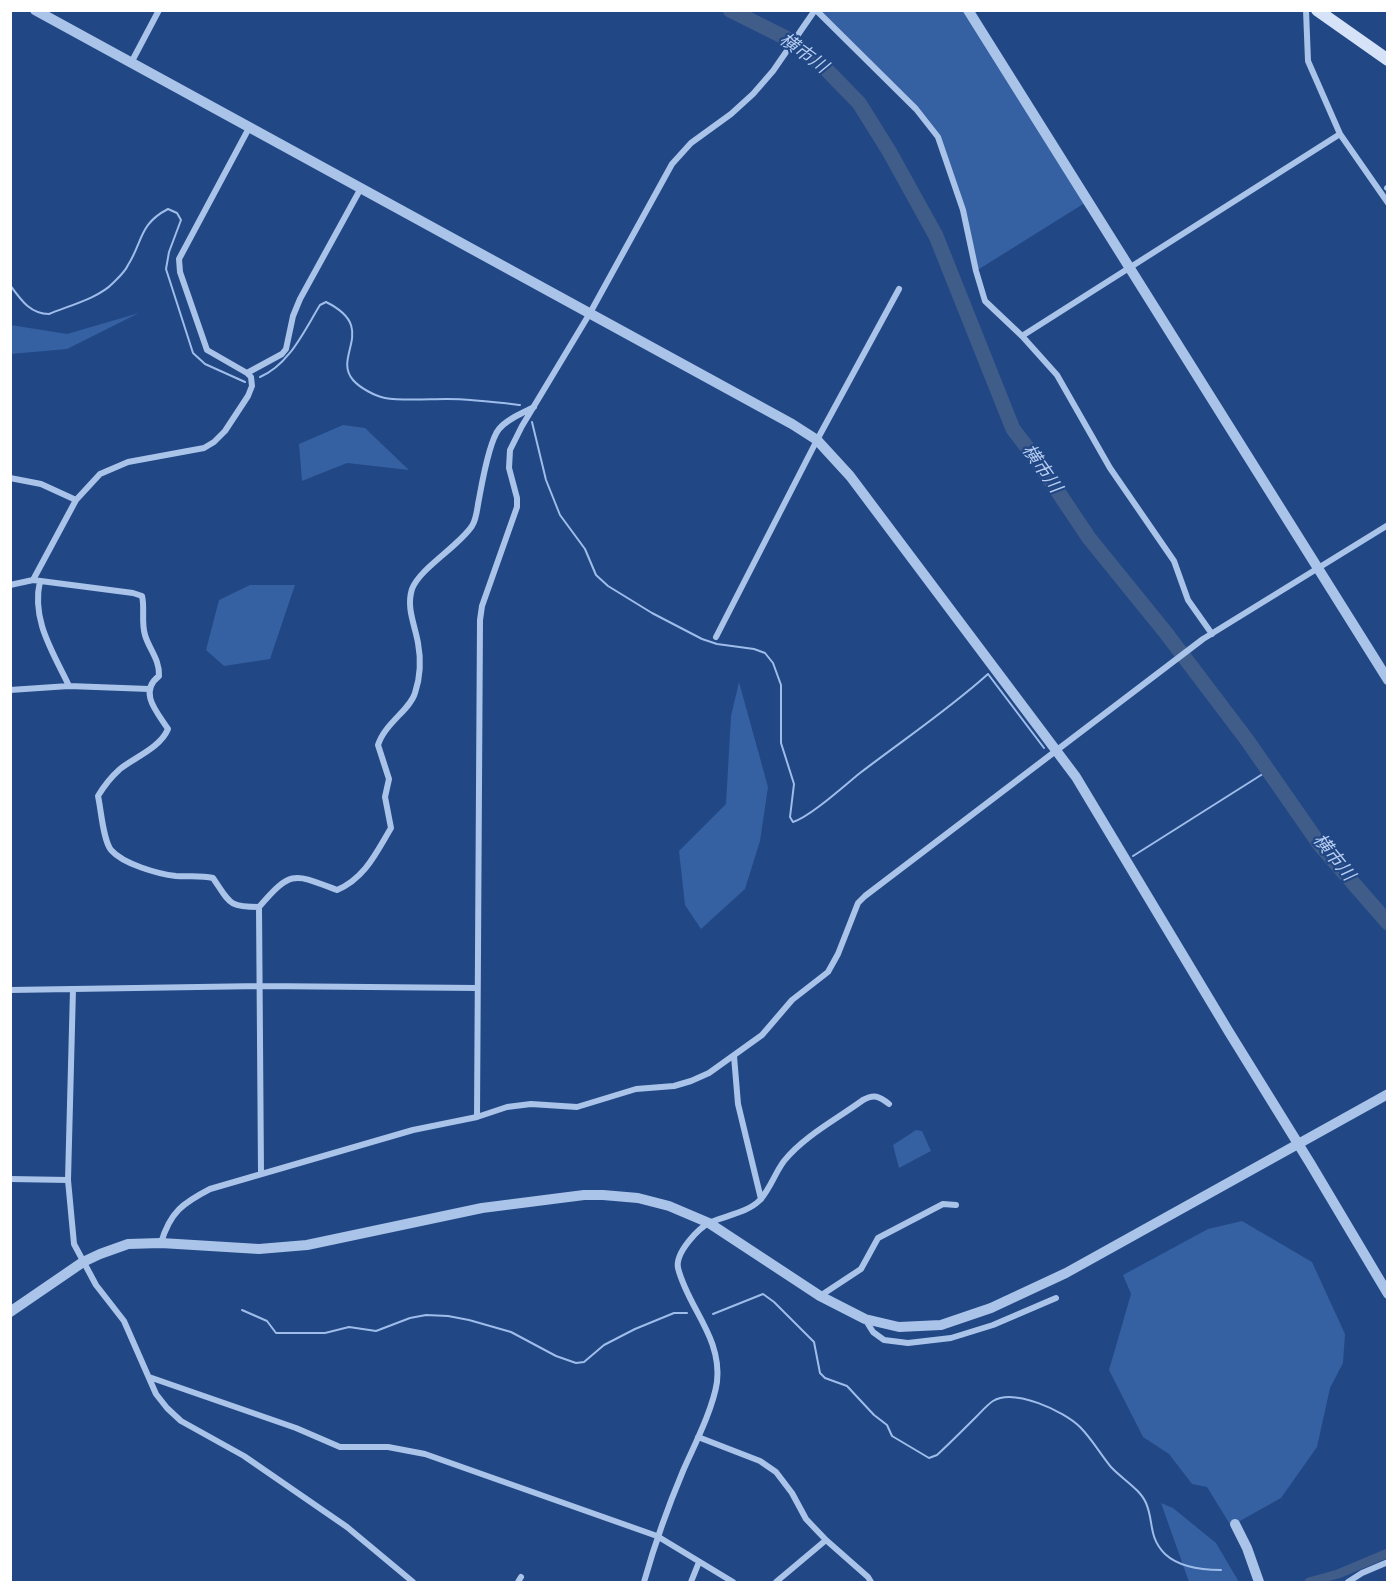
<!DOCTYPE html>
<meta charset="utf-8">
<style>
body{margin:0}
#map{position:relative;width:1398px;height:1593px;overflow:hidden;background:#214785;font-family:"Sofia Sans Condensed",sans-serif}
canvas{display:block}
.frame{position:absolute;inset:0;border:12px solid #fff;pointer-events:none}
</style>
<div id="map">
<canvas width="1398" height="1593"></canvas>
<div class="frame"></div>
</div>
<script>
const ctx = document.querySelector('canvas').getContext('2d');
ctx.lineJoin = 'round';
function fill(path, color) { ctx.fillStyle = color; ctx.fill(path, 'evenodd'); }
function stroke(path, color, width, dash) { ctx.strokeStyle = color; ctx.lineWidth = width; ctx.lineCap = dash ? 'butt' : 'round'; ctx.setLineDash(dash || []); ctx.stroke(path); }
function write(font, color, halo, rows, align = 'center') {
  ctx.font = font + ' "Sofia Sans Condensed","Noto Sans JP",sans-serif'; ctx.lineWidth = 4.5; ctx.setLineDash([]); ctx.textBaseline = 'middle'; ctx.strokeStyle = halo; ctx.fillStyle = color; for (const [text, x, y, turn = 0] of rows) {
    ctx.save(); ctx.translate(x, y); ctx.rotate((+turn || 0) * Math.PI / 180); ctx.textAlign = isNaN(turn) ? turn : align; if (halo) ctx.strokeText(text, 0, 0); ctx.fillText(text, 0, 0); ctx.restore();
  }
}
fill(new Path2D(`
 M816,11H968L1088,201L976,271L963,210L930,124Z
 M139,313L67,349L11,354V325L67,334Z
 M343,425L365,428L409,470L347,463L302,481L299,444Z
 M250,585H295L270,659L224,666L206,650L219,600Z
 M739,682L768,787L760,841L745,889L701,929L685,905L679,851L726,804L731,716Z
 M916,1130L922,1131L931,1151L899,1168L893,1145Z
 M1242,1221L1312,1262L1345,1334L1343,1363L1330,1388L1317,1447L1281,1498L1231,1526L1207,1487L1192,1484L1169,1454L1143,1437L1109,1370L1131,1294L1123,1275L1208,1229Z
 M1161,1503L1173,1508L1216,1543L1239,1582H1189Z`), '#3560a2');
stroke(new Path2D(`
 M10,285C21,300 30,314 49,314C68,306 99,298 113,283C118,278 125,272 128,265C143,241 139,224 168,209L177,213L181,220L169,252L166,269L193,353L205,364L245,382
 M260,377C289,365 304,331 320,305L326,302C379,328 332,356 353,380C360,388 375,396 385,398C401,401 429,399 446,399C471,399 495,402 520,405
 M532,422L546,480L560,515L585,549L596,575L608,586L652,613L702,639L717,644L754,649L765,653L773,663L781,685V743L794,784L790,817L793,822C810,817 845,785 860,773C903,740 948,710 988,674L1044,748
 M1133,856L1269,770
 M242,1310L267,1321L276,1333H325L349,1327L376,1331L410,1318L426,1315L448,1316L469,1320L511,1332L556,1356L576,1363L584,1362L604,1345L635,1329L674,1313H687
 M713,1314L763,1294L774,1302L814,1342L820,1373L825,1378L847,1386L874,1415L887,1425L892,1436L929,1458L937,1455C950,1443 963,1430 976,1417C981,1412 987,1405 993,1401C1014,1388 1064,1411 1080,1427C1092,1439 1101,1455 1111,1467C1122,1479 1140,1489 1146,1503C1154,1521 1148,1537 1165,1554C1179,1567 1202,1570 1221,1570`), '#9ebdea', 2);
stroke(new Path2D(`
 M1309,1582L1338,1574L1388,1553`), '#405c89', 9);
stroke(new Path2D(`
 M730,10L786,38L822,65L859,103L889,151L936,236L1013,429L1036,459L1089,538L1166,633L1247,740L1320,845L1388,923`), '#405c89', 15);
stroke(new Path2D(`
 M816,10L916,109L938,137L963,210L976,271L985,301L1022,336L1057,375L1110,468L1174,561L1188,600L1212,634
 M1306,10L1308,61L1340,134L1388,203
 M131,63L159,10
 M1387,188L1388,187
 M1022,336L1340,134
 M247,373L282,354L286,349L293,316L300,299L361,188
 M10,478L41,484L76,500
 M33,580L76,500L100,474L128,462L204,448L214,442L225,431L248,396L252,386L251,377L247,373L207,350L180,272L179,259L249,128
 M40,581C31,620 53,652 69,686
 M10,585L33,580L133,593L142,596C145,608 141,622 145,635C149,649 160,660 159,676C138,692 157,712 168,729C160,748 135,757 120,769C111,777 104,786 98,796C101,809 103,840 111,850C123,864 158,874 176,876C188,877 200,875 213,878C230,903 228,907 259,907
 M716,637L817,440L899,289
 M10,690L69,686L149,689
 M73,989L68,1180L74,1244L96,1285L124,1321L156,1394L167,1408L181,1421L244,1456L347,1527L413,1582
 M10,990L261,986L477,988
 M734,1056L738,1104L761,1199
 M477,1117L480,620L482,606L517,507V498L509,468L510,450L522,426L590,313L672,164L691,143L731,114L753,94L773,71L815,10
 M261,1173L259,907C291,870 293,873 337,890C365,878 376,853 391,828L385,797L389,779L378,745C385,723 410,710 415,693C420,678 421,659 418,643C415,625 406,608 412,589C420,568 458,547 472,526C477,518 477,508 479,499C482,483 489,441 499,429C507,419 523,413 534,407
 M10,1179L68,1180
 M161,1243C170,1212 183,1203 210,1189L413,1130L477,1117L507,1107L531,1104L577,1107L636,1089L674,1086L691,1081L709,1073L762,1035L792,1000L828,972L838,954L858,903L865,896L1203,639L1388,525
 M820,1296L861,1269L878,1238L943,1204L956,1205
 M865,1319L873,1332L884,1340L908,1343L951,1338L993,1325L1056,1298
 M149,1377L296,1428L340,1447H388L425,1454L657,1536L733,1582
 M698,1437L760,1461L776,1472L792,1493L806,1519L826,1540L776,1582
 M826,1540L868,1577L871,1582
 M518,1582L521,1577
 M644,1582C655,1543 667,1509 683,1471C694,1446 713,1409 717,1382C722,1337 688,1308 678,1268C675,1253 698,1228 711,1222C727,1215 747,1213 760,1200C770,1189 775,1173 784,1161C804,1136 837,1119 863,1100C874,1094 879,1096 889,1104
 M691,1582L699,1562
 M1348,1582L1362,1573L1388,1562`), '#aac3e9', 6);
stroke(new Path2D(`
 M35,10L792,424L817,440L850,476L1076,777L1229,1032L1310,1163L1388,1294
 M968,10L1388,680
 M10,1312L83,1262L100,1254L128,1244L161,1243L259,1249L307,1245L482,1208L584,1195H603L638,1198L669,1206L709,1223L820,1296L865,1319L899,1327L941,1325L991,1308L1066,1273L1388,1094
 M1235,1524L1247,1548L1259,1582`), '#aac3e9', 10);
stroke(new Path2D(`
 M1317,10L1388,60`), '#d5e2f7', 12);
write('italic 18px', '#b6cdf1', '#214785', [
 ["横市川",803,54,36],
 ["横市川",1041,469,55],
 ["横市川",1333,858,51]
]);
</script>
